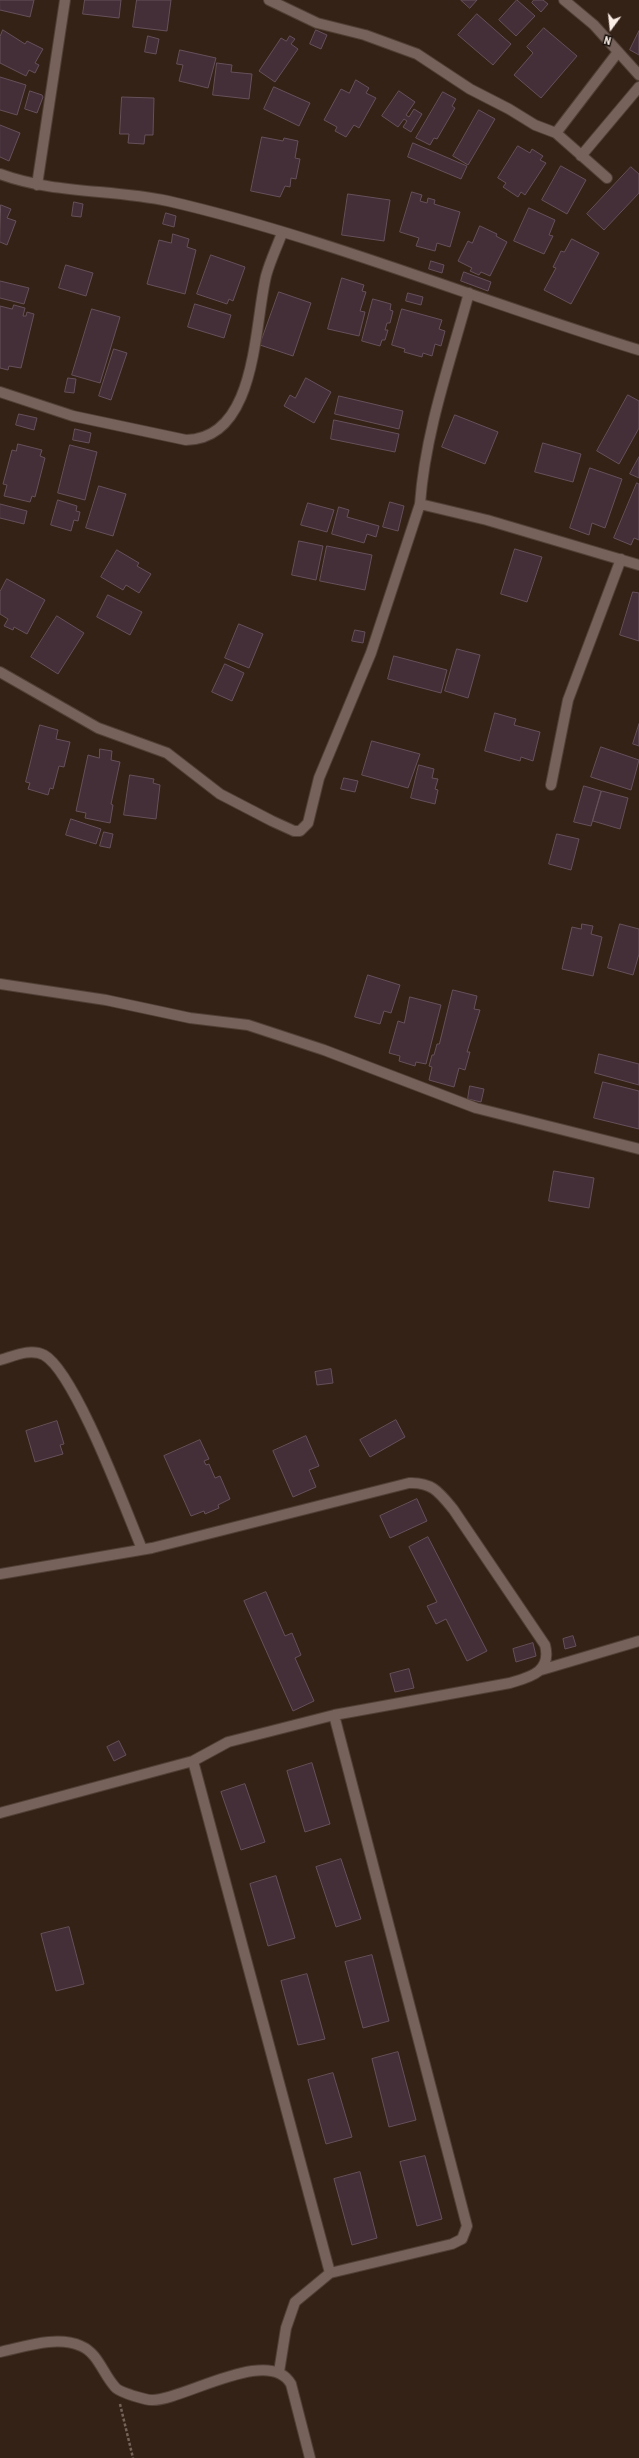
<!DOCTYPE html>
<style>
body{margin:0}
#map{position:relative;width:639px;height:2458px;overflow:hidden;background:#342217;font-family:"Roboto Condensed",sans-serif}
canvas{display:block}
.north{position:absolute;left:591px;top:8px;width:40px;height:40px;-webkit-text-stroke:3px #160e09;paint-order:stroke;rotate:195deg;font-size:11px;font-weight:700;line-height:16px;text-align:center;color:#faeee6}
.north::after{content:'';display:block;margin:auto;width:14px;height:18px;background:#faeee6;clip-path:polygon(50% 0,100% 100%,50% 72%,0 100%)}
</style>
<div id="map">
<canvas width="639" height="2458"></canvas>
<div class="north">N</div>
</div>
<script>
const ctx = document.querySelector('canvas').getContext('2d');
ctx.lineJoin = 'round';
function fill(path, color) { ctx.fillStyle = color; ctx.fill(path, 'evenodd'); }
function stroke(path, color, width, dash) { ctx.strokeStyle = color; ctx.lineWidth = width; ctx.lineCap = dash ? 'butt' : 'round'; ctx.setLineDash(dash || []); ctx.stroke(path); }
const building = new Path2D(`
 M0,0H34L30,17L0,10Z
 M85,0H121L119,18L83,14Z
 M137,0H171L167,31L133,27Z
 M461,0H477L470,8Z
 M517,0L535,16L516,36L499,20Z
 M534,0H543L548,4L541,12L532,3Z
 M477,14L511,44L493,65L458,35Z
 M544,28L577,56L541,98L514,75L533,53L527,47Z
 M3,30L25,44L27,41L43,49L35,63L39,65L35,73L29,70L26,76L0,63V37Z
 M316,30L327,35L321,49L310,44Z
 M639,31V55L630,50Z
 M148,36L159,39L156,54L145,52Z
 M290,36L295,39L291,44L298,49L275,82L259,71L281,38L286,41Z
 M180,50L216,58L208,88L179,81L183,65L177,64Z
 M217,63L232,65L231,72L252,74L249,99L213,95Z
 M0,77L26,85L17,115L0,110Z
 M356,80L369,88L366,93L376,98L359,128L354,125L346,137L335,131L337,127L324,120L341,89L349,93Z
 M274,87L310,103L299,126L264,109Z
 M30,91L42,95L43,97L37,113L25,109Z
 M399,91L415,102L406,115L409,117L414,109L422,114L411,132L403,127L407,121L404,119L398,127L382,116Z
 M443,92L456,99L452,106L455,108L437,139L434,138L430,145L416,138Z
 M122,97L154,98L153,135H145L144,144L128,143L129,134H120Z
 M479,110L495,119L468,165L453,156Z
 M0,125L20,133L9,161L0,157Z
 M262,137L283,141L284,138L298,141L295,158L300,159L296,179L291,178L290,187L285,186L280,197L251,191Z
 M413,143L467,166L461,179L408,157Z
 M518,146L530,153L532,149L543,156L540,160L546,163L525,195L521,192L518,197L503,187L506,183L498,178Z
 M561,166L586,180L567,214L542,200Z
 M631,167L639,174V193L604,230L587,214Z
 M412,192L422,195L420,201L427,203L428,198L435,200L434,204L460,212L450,247L437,243L435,251L416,246L419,238L400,232Z
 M348,194L390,200L384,241L342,235Z
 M74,202L83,204L81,217L72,216Z
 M1,205L11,209L7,218L16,221L7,245L0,242Z
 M529,208L555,220L549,235L553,236L544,254L514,241Z
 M166,213L176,216L174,227L163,224Z
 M480,226L497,234L496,236L507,242L490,276L481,272L479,275L470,271L472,268L458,261L468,241L472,243Z
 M173,234L189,239L187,247L196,250L185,294L147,284L159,240L171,243Z
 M572,239L599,253L571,304L544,290L556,268L553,267L561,251L564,252Z
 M211,255L245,267L233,301L229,299L227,304L197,294Z
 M431,261L444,265L442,273L429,269Z
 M66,265L93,273L86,296L59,288Z
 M464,272L491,282L488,291L461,281Z
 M342,278L364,285L362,291L366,292L360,311L365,312L359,336L328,329Z
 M0,281L29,288L24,304L0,298Z
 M279,292L311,303L293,356L260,345Z
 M408,293L423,297L421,305L406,301Z
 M373,299L391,304L390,310L393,311L390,323H387L385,330H388L385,340H382L380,346L362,341Z
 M195,304L231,315L224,338L188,327Z
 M14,305L25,308L23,316H26L27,312L34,314L21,368L9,366L8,370L0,368V306L12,309Z
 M92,309L120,317L100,383L72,375Z
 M402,309L442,320L439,329L445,331L441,346L435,344L432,356L423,353L422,357L404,352L405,349L392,345Z
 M114,349L127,353L111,400L99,396Z
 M68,378L76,379L74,393L65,392Z
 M306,378L331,392L314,423L284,406L290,395L295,398Z
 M628,395L639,401V428L619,464L597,451Z
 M339,396L403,411L399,429L335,414Z
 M19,414L37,418L34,430L16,425Z
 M455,415L498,432L485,464L442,447Z
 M334,420L399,434L395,452L331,439Z
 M75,429L91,433L89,443L73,440Z
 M543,443L581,454L573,482L535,472Z
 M18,444L42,450L40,456L45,458L35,497L32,496L30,502L4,496L7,485L3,484L12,450L16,451Z
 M70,445L97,452L85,500L58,493Z
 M639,457V478L630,474Z
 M590,468L622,479L605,528L592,523L589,535L570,528Z
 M637,483L639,484V540L634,538L631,545L614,538Z
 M99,486L126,494L113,536L86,528Z
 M58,500L77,506L76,511L80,512L78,521L74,520L71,531L51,525Z
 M390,502L404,506L398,531L383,527Z
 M308,503L334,510L327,532L301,525Z
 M0,504L27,511L24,524L0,518Z
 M339,507L349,510L347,517L379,526L376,537L367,534L364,543L332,534Z
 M299,541L323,546L316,580L292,575Z
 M327,546L372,555L365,590L320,581Z
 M515,549L542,557L527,602L501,594Z
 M117,550L139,563L137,566L151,574L139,593L126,585L123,590L101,577Z
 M7,579L45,600L27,634L14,627L13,630L4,626L8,619L0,614V592Z
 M633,592L639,593V641L620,635Z
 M108,595L142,612L130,635L97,617Z
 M57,616L84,633L58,674L31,657Z
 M239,624L263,634L249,668L225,658Z
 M355,630L365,632L363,643L352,641Z
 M457,649L480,655L468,698L445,691Z
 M394,656L447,670L441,693L388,679Z
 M225,664L244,673L232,701L212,692Z
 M495,713L516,719L514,725L540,732L533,761L521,757L520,761L485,751Z
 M639,724V746L633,744Z
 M40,725L58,730L56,739L70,742L64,767L59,766L53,789L50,788L48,795L28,789L30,783L26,782Z
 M372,741L420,754L408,788L362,775Z
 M601,747L639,760L631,790L591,777Z
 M100,749L112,751L111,760L120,762L111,804L113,805L110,823L85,818L86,813L76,811L88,755L99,758Z
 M419,765L434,769L432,778L438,779L435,789L438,790L435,804L411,798Z
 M130,775L154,779L153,783L160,785L156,819L124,815Z
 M344,778L358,781L355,792L341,789Z
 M584,786L601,791L591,826L574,822Z
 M602,791L628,798L620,829L593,821Z
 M71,819L101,829L96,844L66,835Z
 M104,832L113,834L110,848L100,846Z
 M557,834L579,839L571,870L549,864Z
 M582,924L593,926L591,934L602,937L593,976L562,969L572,927L581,929Z
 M620,924L639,929V954L633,975L608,968Z
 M368,975L400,985L391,1013L384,1011L380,1024L355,1017Z
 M453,990L477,996L474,1009L480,1010L467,1052H470L465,1070L459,1068L454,1087L429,1080L432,1067L429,1066L432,1055H434L437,1044H439Z
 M410,997L441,1005L426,1064L416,1062L415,1066L399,1061L400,1056L389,1053L398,1021L404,1023Z
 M599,1054L639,1064V1085L595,1073Z
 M603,1082L639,1091V1129L594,1118Z
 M470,1086L484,1089L481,1102L468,1099Z
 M554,1171L594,1178L589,1208L549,1201Z
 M331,1369L333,1383L317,1385L315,1372Z
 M396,1420L405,1437L370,1457L360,1440Z
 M57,1421L64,1444L60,1445L63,1454L35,1462L26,1431Z
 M306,1436L319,1466L309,1470L316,1487L293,1497L273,1451Z
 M200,1440L209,1459L204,1461L206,1465L209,1464L215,1478L220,1476L230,1499L218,1505L219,1508L205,1514L204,1511L191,1516L164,1456Z
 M417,1499L427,1521L390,1538L380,1516Z
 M428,1537L487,1651L467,1661L446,1619L436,1624L427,1606L437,1602L409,1547Z
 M266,1592L285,1636L292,1633L301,1655L295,1658L314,1701L293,1711L244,1601Z
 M573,1636L576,1646L565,1649L563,1639Z
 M533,1643L536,1656L516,1662L513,1649Z
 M409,1669L414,1688L395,1692L390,1674Z
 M119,1741L126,1755L114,1761L107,1747Z
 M312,1763L330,1824L305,1832L287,1771Z
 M245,1784L265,1842L241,1850L221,1792Z
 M341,1859L361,1919L336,1927L316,1867Z
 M276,1876L295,1938L268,1946L250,1884Z
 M69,1927L84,1984L56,1991L41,1934Z
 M372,1955L389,2021L363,2028L345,1962Z
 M307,1974L325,2039L298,2045L281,1981Z
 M398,2052L416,2120L389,2127L372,2059Z
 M333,2073L352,2137L326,2144L308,2080Z
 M425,2156L442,2219L417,2226L400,2162Z
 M360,2172L377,2238L352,2245L334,2179Z`);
fill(building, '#442f39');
stroke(building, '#66505a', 1);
const minor = new Path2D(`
 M269,0L317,23L365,35L417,54L470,89L509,109L535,125L556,133L607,178
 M564,0L594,25L639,75
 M556,133L618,52
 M581,156L639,87
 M0,174C54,194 112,189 168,201C328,238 482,302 639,350
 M37,185L65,0
 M0,392L73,416L186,440C257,439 254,326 266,276C270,261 277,247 282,233
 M420,504L487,520L639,565
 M0,672L98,728L167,753L220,794L272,821L294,831H300L308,823L319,778L371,653L420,504C425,433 450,362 469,293
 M551,785L568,700L621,559
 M0,984L106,1000L190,1018L248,1025L324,1050L476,1108L639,1149
 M0,1360C14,1356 30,1348 44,1355C75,1372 126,1511 142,1549
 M0,1574L152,1548L409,1483C432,1482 439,1492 453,1509L545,1645C552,1672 530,1677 510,1683L334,1715L228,1742L193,1761L0,1813
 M541,1670L639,1641
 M193,1761L330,2273
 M0,2352C24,2347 57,2335 81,2346C98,2353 103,2374 115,2387C118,2391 126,2393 131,2395C138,2397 145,2400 152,2400C182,2401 269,2345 291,2384L310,2458
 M279,2372L286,2328L295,2302L330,2273L452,2244L462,2239L467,2226L334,1715`);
stroke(minor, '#503f34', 12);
stroke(new Path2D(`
 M120,2404L133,2458`), '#736359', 2.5, [3, 2]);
stroke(minor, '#76615b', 10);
</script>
